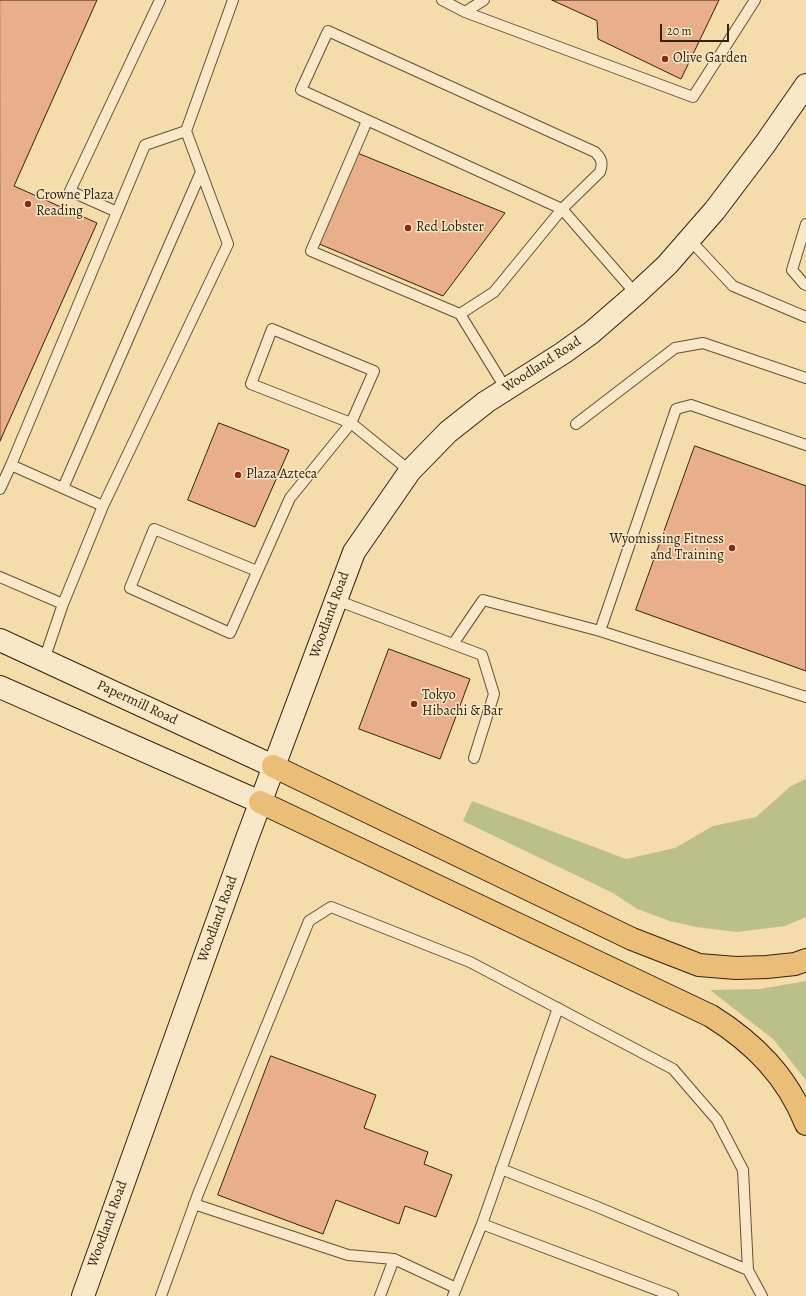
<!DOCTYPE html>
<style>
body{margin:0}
#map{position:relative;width:806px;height:1296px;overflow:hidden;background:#f4dcab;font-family:Alegreya,serif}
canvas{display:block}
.scale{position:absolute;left:660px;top:24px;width:69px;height:18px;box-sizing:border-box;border:2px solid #33230d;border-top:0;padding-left:5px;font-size:12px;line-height:14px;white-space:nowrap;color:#33230d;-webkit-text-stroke:3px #f8e8c8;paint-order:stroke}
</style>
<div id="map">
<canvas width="806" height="1296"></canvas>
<div class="scale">20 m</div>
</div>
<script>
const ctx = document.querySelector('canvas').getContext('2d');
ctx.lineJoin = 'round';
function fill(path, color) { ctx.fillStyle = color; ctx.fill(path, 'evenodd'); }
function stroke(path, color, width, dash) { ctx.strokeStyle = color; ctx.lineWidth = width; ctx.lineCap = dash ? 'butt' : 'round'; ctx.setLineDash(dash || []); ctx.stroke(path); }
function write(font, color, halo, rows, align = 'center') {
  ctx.font = font + ' Alegreya,serif'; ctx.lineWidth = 3; ctx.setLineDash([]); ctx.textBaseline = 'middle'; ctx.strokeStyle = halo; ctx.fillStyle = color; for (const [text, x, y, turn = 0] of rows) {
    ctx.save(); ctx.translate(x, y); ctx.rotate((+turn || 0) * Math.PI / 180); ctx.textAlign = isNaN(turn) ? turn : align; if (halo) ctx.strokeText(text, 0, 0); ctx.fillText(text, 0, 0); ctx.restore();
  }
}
fill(new Path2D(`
 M806,779V917L785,926L737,932L696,927L670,921L637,909L613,893L463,821L472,801L626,859L675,848L713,826L756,817L791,786Z
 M806,981V1080L773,1039L710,990L760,989Z`), '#bbc089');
const building = new Path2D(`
 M0,0H97L14,186L97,223L0,441Z
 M552,0H719L681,79L598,39L597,21Z
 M355,152L505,213L443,296L317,243Z
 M219,423L289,450L255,527L188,500Z
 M695,446L806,486V671L636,610Z
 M389,649L470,679L440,759L359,729Z
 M271,1056L376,1095L364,1128L428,1152L424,1164L452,1175L436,1217L405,1206L399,1224L336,1200L323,1234L218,1195Z`);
fill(building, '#e9af8b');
stroke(building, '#33230d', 1);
const service = new Path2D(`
 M442,0L465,12L693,97L755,0
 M465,12L484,0
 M367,121L311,251L460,314L494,292L562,209L600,172C603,163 602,159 595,152L328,31L301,90L562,209L636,294
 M117,212L70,191L160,0
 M806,224L792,270L804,284L806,285
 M690,240L733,286L806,317
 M460,314L506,389
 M576,424L675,348L703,343L806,378
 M11,465L145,145L186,131
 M63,488L201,172
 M0,489L11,465L103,506
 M257,571L154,529L130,588L230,633L290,498L351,423L374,371L272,329L251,384L351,423L410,471
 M0,577L63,604
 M336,600L482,655L494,694L474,758
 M600,631L676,409L691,405L806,445
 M453,644L483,600L600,631L806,697
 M44,660L63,604L103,506L228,244L186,131L233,0
 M501,1169L595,1206L748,1270
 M194,1204L348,1255L394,1259L456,1288
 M482,1224L673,1296
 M161,1296L198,1194L309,921L331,907L470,962L673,1069L717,1120L743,1170L748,1270L762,1296
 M380,1296L394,1259
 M453,1296L482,1224L558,1008`);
const secondary = new Path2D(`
 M0,640L273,766
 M0,687L260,802
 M83,1296L246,841L354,552L410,471L448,432L486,402L563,353L591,333L636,294L667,265L715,210L765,144L806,85`);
const motorway = new Path2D(`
 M273,766L632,939L699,965L736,968L767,967L795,964L806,960
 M260,802L711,1016C754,1043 787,1076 806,1124`);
stroke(service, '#635134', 12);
stroke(secondary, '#33230d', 24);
stroke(motorway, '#33230d', 24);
stroke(service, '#f8e8c8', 10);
stroke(secondary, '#f8e8c8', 22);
stroke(motorway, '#eabe76', 22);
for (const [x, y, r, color] of [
 [665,59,4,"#8f2418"],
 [28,204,4,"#8f2418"],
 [408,228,4,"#8f2418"],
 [238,475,4,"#8f2418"],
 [732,548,4,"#8f2418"],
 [414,704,4,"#8f2418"]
]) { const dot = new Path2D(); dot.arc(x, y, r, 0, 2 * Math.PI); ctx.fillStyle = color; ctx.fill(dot); stroke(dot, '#f8e8c8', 1.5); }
write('14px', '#33230d', '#f8e8c8', [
 ["Olive Garden",673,59],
 ["Crowne Plaza",36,196],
 ["Reading",36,212],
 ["Red Lobster",416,228],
 ["Plaza Azteca",246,475],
 ["Wyomissing Fitness",724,540,"right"],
 ["and Training",724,556,"right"],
 ["Tokyo",422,696],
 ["Hibachi & Bar",422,712]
], 'left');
write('14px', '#33230d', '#f8e8c8', [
 ["Woodland Road",542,365,-33],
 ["Woodland Road",330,615,-70],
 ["Papermill Road",137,703,25],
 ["Woodland Road",218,919,-70],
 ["Woodland Road",108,1224,-70]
]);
</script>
